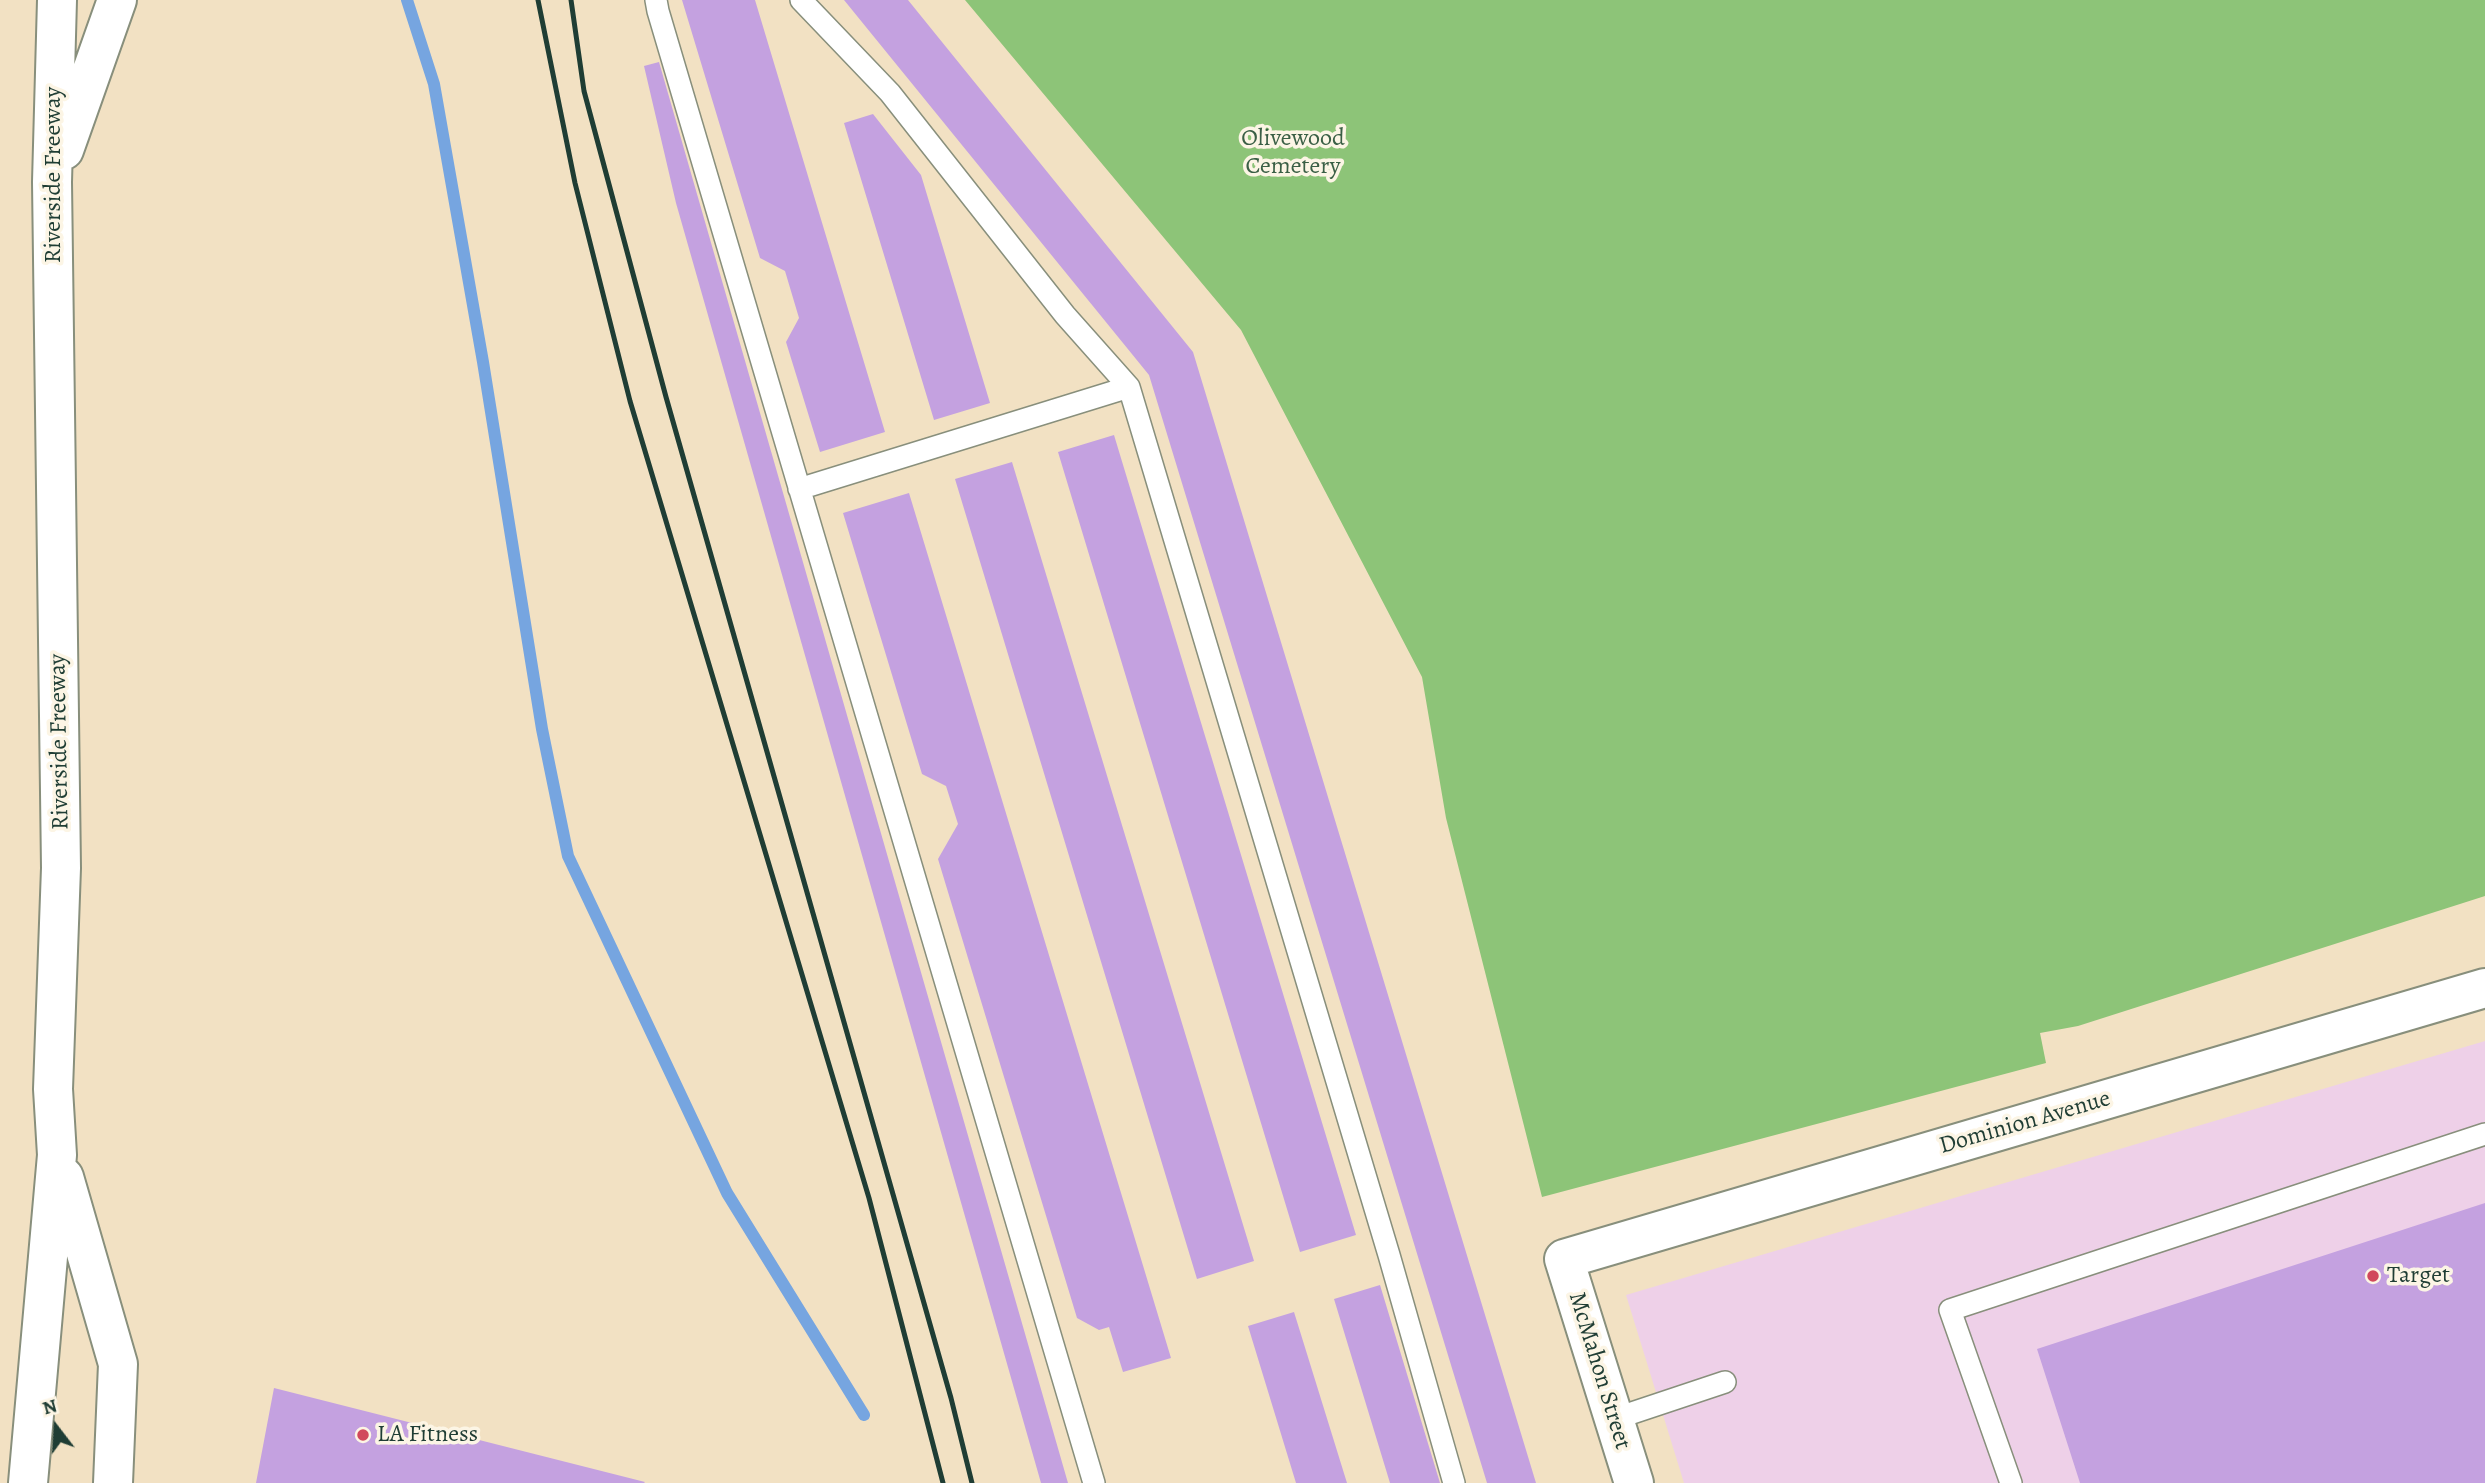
<!DOCTYPE html>
<style>
body{margin:0}
#map{position:relative;width:2485px;height:1483px;overflow:hidden;background:#f2e1c3;font-family:Alegreya,serif}
canvas{display:block}
.north{position:absolute;left:21px;top:1392px;width:70px;height:70px;-webkit-text-stroke:5px #fcf5e5;paint-order:stroke;rotate:343deg;font-size:19px;font-weight:700;line-height:28px;text-align:center;color:#1f3d34}
.north::after{content:'';display:block;margin:auto;width:24px;height:32px;background:#1f3d34;clip-path:polygon(50% 0,100% 100%,50% 72%,0 100%)}
</style>
<div id="map">
<canvas width="2485" height="1483"></canvas>
<div class="north">N</div>
</div>
<script>
const ctx = document.querySelector('canvas').getContext('2d');
ctx.lineJoin = 'round';
function fill(path, color) { ctx.fillStyle = color; ctx.fill(path, 'evenodd'); }
function stroke(path, color, width, dash) { ctx.strokeStyle = color; ctx.lineWidth = width; ctx.lineCap = dash ? 'butt' : 'round'; ctx.setLineDash(dash || []); ctx.stroke(path); }
function write(font, color, halo, rows, align = 'center') {
  ctx.font = font + ' Alegreya,serif'; ctx.lineWidth = 7; ctx.setLineDash([]); ctx.textBaseline = 'middle'; ctx.strokeStyle = halo; ctx.fillStyle = color; for (const [text, x, y, turn = 0] of rows) {
    ctx.save(); ctx.translate(x, y); ctx.rotate((+turn || 0) * Math.PI / 180); ctx.textAlign = isNaN(turn) ? turn : align; if (halo) ctx.strokeText(text, 0, 0); ctx.fillText(text, 0, 0); ctx.restore();
  }
}
fill(new Path2D(`
 M2485,1041V1483H1684L1626,1295Z`), '#eed0e8');
fill(new Path2D(`
 M965,0H2485V896L2078,1026L2040,1033L2046,1063L1542,1197L1446,818L1422,677L1241,330Z`), '#8dc478');
stroke(new Path2D(`
 M407,0L434,84L483,362L542,729L568,856L727,1193L864,1415`), '#76a5e0', 12);
fill(new Path2D(`
 M682,0H755L885,432L820,452L786,342L799,318L785,271L760,258Z
 M844,0H908L1193,352L1536,1483H1487L1149,375Z
 M659,62L1068,1483H1041L676,203L644,66Z
 M873,114L921,175L990,403L934,420L844,123Z
 M1114,435L1356,1235L1300,1252L1058,452Z
 M1012,462L1254,1261L1197,1279L955,479Z
 M909,493L1171,1358L1123,1372L1109,1327L1099,1330L1077,1318L938,859L958,824L946,786L922,774L843,513Z
 M2485,1203V1483H2080L2037,1349Z
 M1380,1285L1440,1483H1390L1334,1299Z
 M1294,1312L1347,1483H1296L1248,1326Z
 M274,1388L645,1482L644,1483H256Z`), '#c4a1e0');
const lane = new Path2D(`
 M656,0L658,11L1094,1483
 M801,0L890,93L1065,315L1129,387L1389,1255L1454,1483
 M799,489L1129,387
 M1614,1419L1725,1382
 M2011,1483L1950,1310L2485,1134`);
const street = new Path2D(`
 M1634,1483L1564,1259L2485,988`);
const highway = new Path2D(`
 M64,150L117,0
 M64,1177L118,1364L113,1483
 M28,1483L57,1155L53,1089L61,868L52,182L57,0`);
stroke(lane, '#888f7c', 24);
stroke(street, '#888f7c', 42);
stroke(highway, '#888f7c', 42);
stroke(lane, '#fff', 21);
stroke(street, '#fff', 38);
stroke(highway, '#fff', 38);
stroke(new Path2D(`
 M538,0L575,183L630,401L869,1198L943,1483
 M571,0L584,91L666,397L951,1398L972,1483`), '#1f3d34', 5);
for (const [x, y, r, color] of [
 [2373,1276,7,"#d1495b"],
 [363,1435,7,"#d1495b"]
]) { const dot = new Path2D(); dot.arc(x, y, r, 0, 2 * Math.PI); ctx.fillStyle = color; ctx.fill(dot); stroke(dot, '#fcf5e5', 2.5); }
write('24px', '#3a5f45', '#fcf5e5', [
 ["Olivewood",1293,139],
 ["Cemetery",1293,167]
]);
write('24px', '#1f3d34', '#fcf5e5', [
 ["Riverside Freeway",54,175,-90],
 ["Riverside Freeway",60,742,-91],
 ["Dominion Avenue",2025,1123,-16],
 ["McMahon Street",1599,1371,73]
]);
write('24px', '#1f3d34', '#fcf5e5', [
 ["Target",2387,1276],
 ["LA Fitness",377,1435]
], 'left');
</script>
